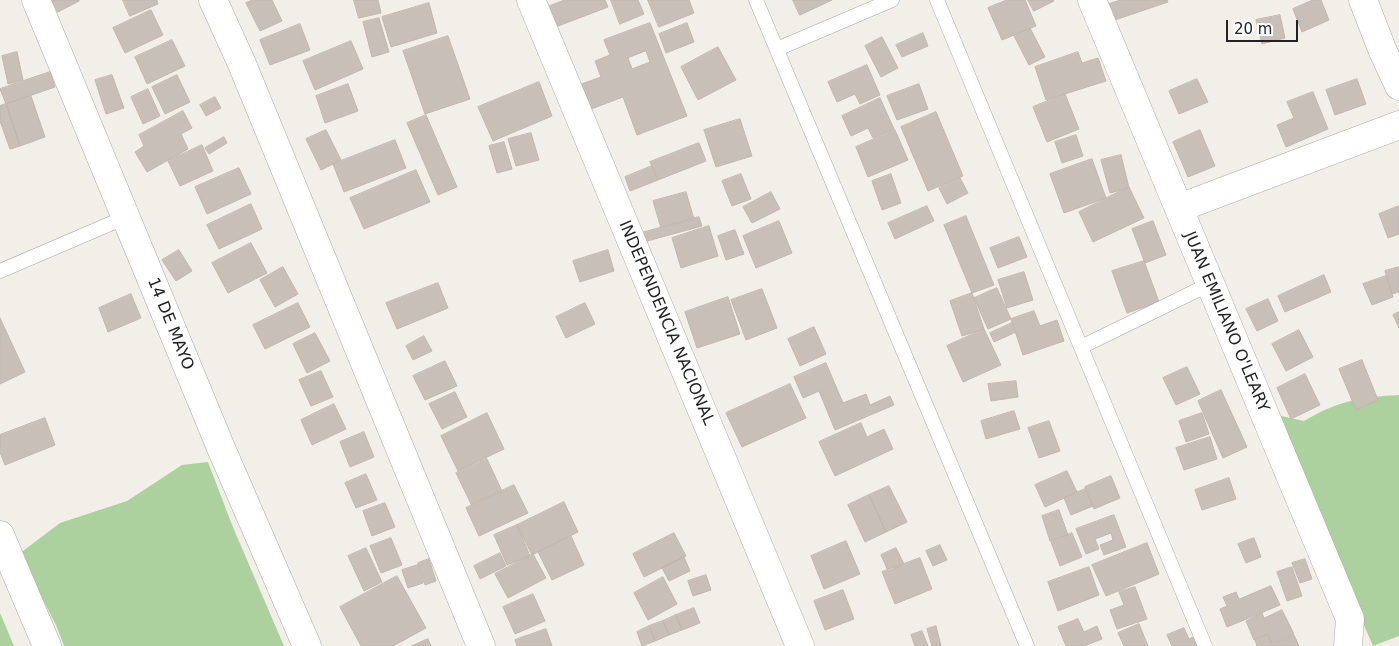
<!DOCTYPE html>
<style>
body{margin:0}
#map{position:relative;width:1399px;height:646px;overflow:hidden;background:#f2efe9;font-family:"DejaVu Sans",sans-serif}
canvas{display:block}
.scale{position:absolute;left:1226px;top:20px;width:72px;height:22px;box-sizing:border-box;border:2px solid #222;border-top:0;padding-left:6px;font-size:15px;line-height:18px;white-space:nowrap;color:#222;-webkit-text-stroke:4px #fff;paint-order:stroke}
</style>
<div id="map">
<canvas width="1399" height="646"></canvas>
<div class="scale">20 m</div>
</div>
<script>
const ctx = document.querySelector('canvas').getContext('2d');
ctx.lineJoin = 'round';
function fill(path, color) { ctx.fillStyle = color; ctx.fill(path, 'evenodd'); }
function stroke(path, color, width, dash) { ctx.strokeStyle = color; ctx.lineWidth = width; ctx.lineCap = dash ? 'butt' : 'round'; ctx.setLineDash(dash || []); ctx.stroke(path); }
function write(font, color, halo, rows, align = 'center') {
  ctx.font = font + ' "DejaVu Sans",sans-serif'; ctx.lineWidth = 4; ctx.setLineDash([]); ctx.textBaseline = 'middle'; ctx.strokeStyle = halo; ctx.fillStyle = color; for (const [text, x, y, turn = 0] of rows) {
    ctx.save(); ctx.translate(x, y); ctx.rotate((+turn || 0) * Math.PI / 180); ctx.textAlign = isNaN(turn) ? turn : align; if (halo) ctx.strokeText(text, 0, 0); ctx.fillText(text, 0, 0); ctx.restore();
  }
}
fill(new Path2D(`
 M1399,395V636L1373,646L1272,414L1304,421C1338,401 1360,397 1399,395Z
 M208,462L232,525L284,646H64L56,625L19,554L60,523L127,501L182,465Z
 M0,613L14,646H0Z`), '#add19e');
const building = new Path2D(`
 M52,0H79V1L58,12Z
 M123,0H157L158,4L130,16Z
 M253,0H272L282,21L260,31L246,3Z
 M354,0H378L381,13L359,18Z
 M565,0H605L608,7L545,31L537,11Z
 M611,0H638L644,14L620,24Z
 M648,0H689L694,13L659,27Z
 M793,0H832L800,15Z
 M1007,0H1025L1036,26L1002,40L988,8Z
 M1028,0H1053L1054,1L1034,11Z
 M1121,0H1167L1168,2L1109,22L1103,6Z
 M1313,0H1321L1329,20L1302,32L1293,9Z
 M429,3L437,33L391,47L382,17Z
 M151,10L163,35L125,53L113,28Z
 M1280,15L1285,38L1262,44L1256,20Z
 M379,18L389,52L372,57L363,22Z
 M650,23L687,116L637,135L623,97L586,111L576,86L601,77L595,61L610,55L604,40ZM646,51L650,62L632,69L628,58Z
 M687,23L694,42L666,53L659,34Z
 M300,24L310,50L270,65L260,40Z
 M1030,28L1045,57L1029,65L1014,36Z
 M923,33L928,46L902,57L896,45Z
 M448,36L470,99L425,114L403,51Z
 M882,37L898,68L881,77L865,46Z
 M172,40L185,66L147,84L135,57Z
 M351,41L363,69L315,90L303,61Z
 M718,47L736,80L698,100L681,67Z
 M17,52L23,80L8,84L2,56Z
 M1078,52L1082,63L1098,58L1106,81L1046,100L1035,67Z
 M867,65L880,95L860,104L855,94L837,102L828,82Z
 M50,72L55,87L6,104L0,89Z
 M112,75L124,108L106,114L95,80Z
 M177,75L190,102L165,114L152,87Z
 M1197,79L1208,102L1179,114L1169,91Z
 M1357,79L1366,104L1335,115L1326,90Z
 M539,82L552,116L493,141L478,107Z
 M348,84L358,111L325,123L316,96Z
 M919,84L928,109L897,120L887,96Z
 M148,89L160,116L143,124L131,97Z
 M1313,92L1328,129L1286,147L1277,125L1294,118L1287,102Z
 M1065,94L1079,129L1047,142L1033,107Z
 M31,96L45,137L20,146L6,104Z
 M215,97L221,108L206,116L200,105Z
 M880,98L894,129L873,138L868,128L851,136L842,116Z
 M6,104L20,146L10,149L0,121V106Z
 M183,111L192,128L181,134L188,149L147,172L135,152L144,146L139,135Z
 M936,112L963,176L928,191L901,127Z
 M426,115L457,187L438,195L407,123Z
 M740,119L752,156L716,167L704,130Z
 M326,130L341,160L321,170L306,139Z
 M895,130L908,160L868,177L856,147Z
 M1200,130L1215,166L1188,177L1173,142Z
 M531,133L539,160L516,166L508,139Z
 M1076,135L1083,156L1062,163L1055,142Z
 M224,137L227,143L209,154L205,148Z
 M395,140L406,168L344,192L333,164Z
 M504,142L512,169L497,173L489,146Z
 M699,143L706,161L658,180L650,162Z
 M202,145L213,171L180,186L168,161Z
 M1121,155L1129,188L1110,193L1101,160Z
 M1092,159L1106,198L1064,213L1050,174Z
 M652,166L658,180L630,191L625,177Z
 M239,168L251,194L207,214L195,187Z
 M416,170L430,202L364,229L350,198Z
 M741,174L751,199L732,206L722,181Z
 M891,174L901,203L882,210L872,181Z
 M960,178L968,193L947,204L939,188Z
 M1129,187L1144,218L1093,242L1079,212Z
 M686,192L694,219L661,228L653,201Z
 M771,192L780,209L752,223L743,207Z
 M251,204L262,229L219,249L207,225Z
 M927,206L934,221L895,239L888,223Z
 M1399,206V234L1388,238L1379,214Z
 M966,216L994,285L972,293L944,225Z
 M699,217L702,226L640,243L638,234Z
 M779,221L792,253L756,268L743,236Z
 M1153,221L1166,255L1145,263L1132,229Z
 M709,226L718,256L681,268L672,238Z
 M735,230L744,254L726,260L718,236Z
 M1019,237L1027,257L998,268L990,248Z
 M251,243L267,273L228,293L212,263Z
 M179,250L192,271L176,281L162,260Z
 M608,250L614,271L580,282L573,261Z
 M1144,261L1159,302L1127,313L1112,271Z
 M283,267L298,294L275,307L260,280Z
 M1399,267V292L1392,294L1385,271Z
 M1024,272L1033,300L1007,308L998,280Z
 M1324,275L1331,292L1285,312L1278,296Z
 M1386,276L1393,297L1372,305L1363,284Z
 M438,283L448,308L397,329L386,303Z
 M997,288L1011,319L988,329L974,298Z
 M762,289L777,328L746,340L731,300Z
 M972,293L984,329L962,336L950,301Z
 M131,294L141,318L108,332L99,308Z
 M728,297L740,334L697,348L685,312Z
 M1268,299L1278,321L1257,331L1246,309Z
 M298,303L310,327L265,349L253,325Z
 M585,303L595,324L566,338L556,317Z
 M1034,311L1040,326L1057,320L1064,341L1023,355L1011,319Z
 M1399,312V328L1393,315Z
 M0,318L25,372L0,384Z
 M1012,323L1016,332L994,342L990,333Z
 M814,327L826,354L800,366L788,339Z
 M984,329L1001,365L963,382L947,346Z
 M1299,330L1313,357L1286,371L1272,344Z
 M315,333L330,361L307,373L293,344Z
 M424,336L432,351L413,360L406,346Z
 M1362,360L1378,400L1356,410L1339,369Z
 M445,361L457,386L425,400L413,376Z
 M826,363L843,403L866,394L870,405L890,396L894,405L835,430L819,391L803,398L794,377Z
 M1187,367L1200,394L1176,405L1163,378Z
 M321,371L333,397L311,406L299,380Z
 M1305,374L1320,405L1291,419L1277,388Z
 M1016,381L1018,397L991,401L988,384Z
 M790,384L806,418L742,447L726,413Z
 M1221,390L1247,447L1223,458L1198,401Z
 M455,392L467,417L442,429L429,404Z
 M334,404L346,429L312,445L301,420Z
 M1014,411L1020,429L986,439L981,421Z
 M487,413L504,449L458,471L441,436Z
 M1202,413L1209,434L1186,442L1179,421Z
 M45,418L55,445L5,465L0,452V435Z
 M1049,421L1060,451L1039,458L1028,428Z
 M861,423L867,437L884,429L893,449L835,476L819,442Z
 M364,432L374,457L350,467L340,442Z
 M1210,437L1217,459L1184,470L1176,448Z
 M487,459L502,491L472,506L456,473Z
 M1067,471L1077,492L1045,507L1035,485Z
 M366,474L377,500L356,508L345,483Z
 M1111,476L1120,498L1094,509L1085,487Z
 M1229,478L1236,499L1202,510L1195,490Z
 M514,485L528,513L479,536L466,508Z
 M889,486L907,522L886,532L869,495Z
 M1085,489L1093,506L1071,515L1064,498Z
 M869,495L886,532L865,542L848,505Z
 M564,502L578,532L532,555L517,525Z
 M385,503L395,527L372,536L363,511Z
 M1059,510L1068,535L1050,541L1042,516Z
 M1114,515L1126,547L1104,555L1100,545L1113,540L1111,533L1095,539L1099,549L1086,554L1076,529Z
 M517,525L530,556L507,565L494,535Z
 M674,533L686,556L644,577L633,554Z
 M1072,533L1082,557L1060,566L1051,542Z
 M571,536L584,565L552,580L538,552Z
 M391,538L402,565L381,573L370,546Z
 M1254,538L1261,557L1246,563L1238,544Z
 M846,541L860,574L824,589L811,556Z
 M1147,543L1159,574L1106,596L1092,565Z
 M940,545L947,560L933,566L926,551Z
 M366,548L382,582L364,591L348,556Z
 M896,548L904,564L888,571L881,555Z
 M500,553L506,566L480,579L474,566Z
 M533,554L546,578L508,598L495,574Z
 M684,557L690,571L669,581L662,568Z
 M920,558L932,589L895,604L882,572Z
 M429,559L436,581L425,585L418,563Z
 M1305,559L1312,579L1300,583L1292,563Z
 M418,565L423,583L408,588L402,570Z
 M1089,567L1099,595L1058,611L1048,582Z
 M1292,567L1302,596L1287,601L1277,572Z
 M706,575L711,590L693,596L688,581Z
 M397,576L426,628L393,646H361L340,607Z
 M663,577L677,604L648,620L634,593Z
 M1271,586L1280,605L1227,627L1220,609L1227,606L1223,597L1236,592L1239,599Z
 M1135,587L1147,619L1117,629L1110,610L1124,605L1119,592Z
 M843,590L854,619L825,630L814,601Z
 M533,594L545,621L515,634L503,607Z
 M694,608L700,623L682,630L676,615Z
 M1282,610L1294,634L1272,644L1268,634L1254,640L1246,621L1262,613L1264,618Z
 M676,615L682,630L669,635L663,621Z
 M1078,619L1084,632L1097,626L1102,639L1084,646H1066L1058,627Z
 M663,621L669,635L655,641L649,626Z
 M1139,624L1148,646H1124L1118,633Z
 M649,626L655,641L642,646L637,632Z
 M936,626L941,646H932L927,629Z
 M1184,628L1189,639L1198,635L1203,646H1172L1167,635Z
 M546,629L552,646H517L515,640Z
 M922,631L928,646H915L911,635Z
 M1268,635L1272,645L1294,635L1299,646H1257L1255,640Z
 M428,639L431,646H412Z`);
fill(building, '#c7bfb8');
stroke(building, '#c4b6ab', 1);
const lane = new Path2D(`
 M756,0L1027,646
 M937,0L1205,646
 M777,49L892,0
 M0,271L126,217
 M1081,347L1210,284`);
const street = new Path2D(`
 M36,0L221,448L307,646
 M213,0L242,64L481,646
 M531,0L800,646
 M1092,0L1350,619L1348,646
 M1363,0L1382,49L1399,86
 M1179,208L1399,125
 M0,535L47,646`);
stroke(lane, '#a9a9a9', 15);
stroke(street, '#a9a9a9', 29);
stroke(lane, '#fff', 14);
stroke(street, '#fff', 28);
write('16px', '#222', '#fff', [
 ["JUAN EMILIANO O'LEARY",1226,322,67],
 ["INDEPENDENCIA NACIONAL",666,323,67],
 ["14 DE MAYO",170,324,68]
]);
</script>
